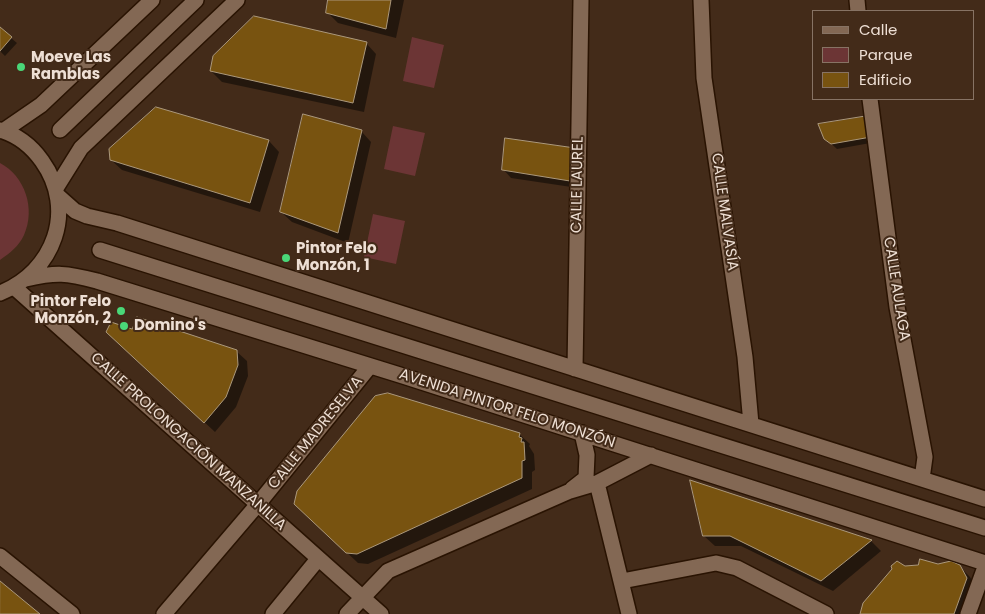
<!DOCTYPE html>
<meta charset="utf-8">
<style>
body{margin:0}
#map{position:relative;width:985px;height:614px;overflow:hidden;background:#432b19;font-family:Poppins,sans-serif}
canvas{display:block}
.legend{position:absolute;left:812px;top:10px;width:162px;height:90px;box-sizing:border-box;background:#432b19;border:1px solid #877364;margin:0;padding:6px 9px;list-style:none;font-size:15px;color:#eedfd4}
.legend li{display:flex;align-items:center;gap:10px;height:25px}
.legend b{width:25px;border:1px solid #877364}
</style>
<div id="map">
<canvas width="985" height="614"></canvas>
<ul class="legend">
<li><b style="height:6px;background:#836854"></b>Calle</li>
<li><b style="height:14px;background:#6c3535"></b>Parque</li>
<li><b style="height:14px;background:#785310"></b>Edificio</li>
</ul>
</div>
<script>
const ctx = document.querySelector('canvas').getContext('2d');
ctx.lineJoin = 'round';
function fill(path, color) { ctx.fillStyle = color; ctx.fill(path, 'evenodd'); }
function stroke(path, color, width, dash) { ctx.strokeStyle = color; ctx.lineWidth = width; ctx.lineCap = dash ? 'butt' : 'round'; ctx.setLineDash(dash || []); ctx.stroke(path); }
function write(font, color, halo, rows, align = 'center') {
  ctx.font = font + ' Poppins,sans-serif'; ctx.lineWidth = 4; ctx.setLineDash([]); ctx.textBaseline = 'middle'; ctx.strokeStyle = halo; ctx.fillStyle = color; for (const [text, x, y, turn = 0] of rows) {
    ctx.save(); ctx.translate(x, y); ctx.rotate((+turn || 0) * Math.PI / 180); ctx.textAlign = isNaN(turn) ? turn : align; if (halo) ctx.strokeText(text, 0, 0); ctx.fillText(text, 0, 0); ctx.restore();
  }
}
fill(new Path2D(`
 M412,37L444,45L434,88L403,81Z
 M393,126L425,133L415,176L384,169Z
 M0,163C25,176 36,209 24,235C19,246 10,253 0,260Z
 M373,214L405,221L396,264L364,257Z`), '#6c3535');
fill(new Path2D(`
 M330,0H404L396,38L338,23L327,12Z
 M0,29L17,43L5,56L0,51Z
 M366,43L376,54L364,112L222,82L211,71Z
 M868,117L876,142L837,149L825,138Z
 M361,131L371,142L348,243L292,222L281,212Z
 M269,141L279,152L260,212L122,170L111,160Z
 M574,149L578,188L511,178L503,169Z
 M133,331L236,351L247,361L248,376L236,407L215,432L118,342Z
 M519,434L530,444L529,446L534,454L535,470L532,472V489L368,564L358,563L306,514Z
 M692,482L871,541L881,551L833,591L741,546H715L704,536Z
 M919,566H959L970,577L977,589L968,614H862L905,567Z`), '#0007');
const building = new Path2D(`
 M328,0H391L386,29L326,13Z
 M254,16L367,42L353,103L210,71L213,56Z
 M0,27L12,37L0,51Z
 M156,107L269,140L250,203L110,160L109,149Z
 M303,114L362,130L338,233L280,212Z
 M868,116L871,137L831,144L824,139L818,124Z
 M505,138L575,148L570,181L502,170Z
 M137,317L237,350L238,365L226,397L204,423L106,332L111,322L132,329Z
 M388,393L520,433L519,437L522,438L521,442H524L525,460L522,461V478L357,554L346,553L294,504L297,491L375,396Z
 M690,480L872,540L821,581L730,536H703Z
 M920,559L938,564L951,561L960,565L967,578L954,614H860L863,603L892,569L891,566L897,561L905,566L918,565Z
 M0,581L40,614H0Z`);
fill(building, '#785310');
stroke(building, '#ab987c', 1);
const minor = new Path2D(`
 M701,0L704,78L745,357L751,424
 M857,0L858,11
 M870,99L897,307L925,457L922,479
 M0,130C17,135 32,147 42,161C77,210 54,272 0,293
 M60,130L196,0
 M3,131L41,105L152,0
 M56,188L81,148L237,0
 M57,195L75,211L87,216L117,223L985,499
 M100,250L985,528
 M26,279C57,272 66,273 97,281L403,376L985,563
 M14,287L381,614
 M575,369L581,0
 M597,483L629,614
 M572,489L586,478L587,455L582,433
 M0,556L72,614
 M622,581L716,563L737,568L826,614
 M164,614L258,504L370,366
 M273,614L318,559
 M347,614L388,571L570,491L597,483L651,455
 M968,614L985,567`);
stroke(minor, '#291302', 18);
stroke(minor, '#836854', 15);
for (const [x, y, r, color] of [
 [21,67,5,"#4ad778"],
 [286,258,5,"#4ad778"],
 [121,311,5,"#4ad778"],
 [124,326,5,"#4ad778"]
]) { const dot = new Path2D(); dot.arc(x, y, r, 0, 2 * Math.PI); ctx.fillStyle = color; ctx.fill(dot); stroke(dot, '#432b19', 2); }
write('bold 15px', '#eedfd4', '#432b19', [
 ["Moeve Las",31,58],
 ["Ramblas",31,75],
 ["Pintor Felo",296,249],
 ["Monzón, 1",296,266],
 ["Pintor Felo",111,302,"right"],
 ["Monzón, 2",111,319,"right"],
 ["Domino's",134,326]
], 'left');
write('15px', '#eedfd4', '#432b19', [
 ["CALLE LAUREL",578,185,-89],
 ["CALLE MALVASÍA",724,212,82],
 ["CALLE AULAGA",896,289,81],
 ["AVENIDA PINTOR FELO MONZÓN",507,409,18],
 ["CALLE MADRESELVA",316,433,-51],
 ["CALLE PROLONGACIÓN MANZANILLA",188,442,42]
]);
</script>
